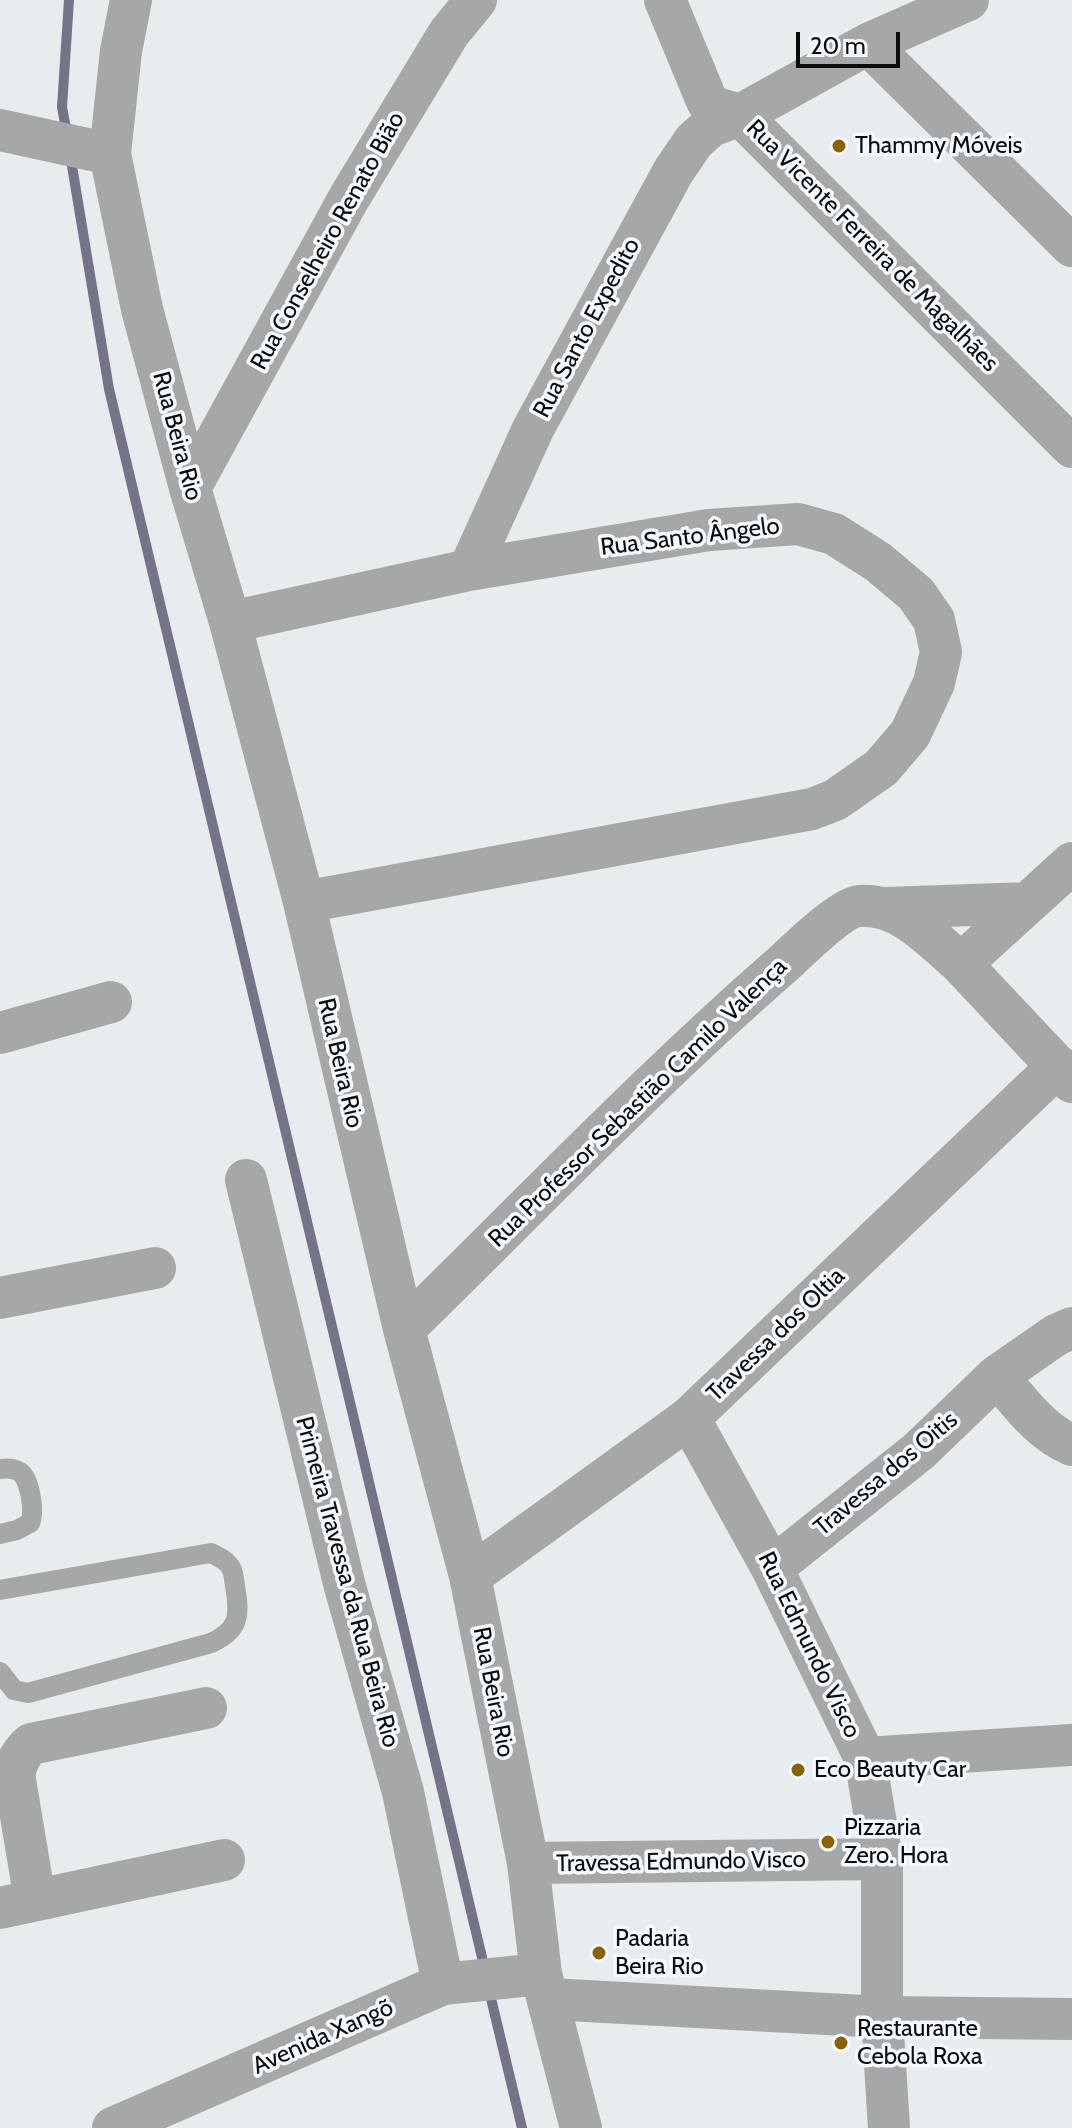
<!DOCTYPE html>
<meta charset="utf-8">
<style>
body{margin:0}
#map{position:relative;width:1072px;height:2128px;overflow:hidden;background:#e7ecef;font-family:Cabin,sans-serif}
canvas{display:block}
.scale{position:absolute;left:796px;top:32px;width:104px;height:36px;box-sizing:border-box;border:4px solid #0a0c0d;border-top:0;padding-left:10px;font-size:24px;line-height:28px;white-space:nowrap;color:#0a0c0d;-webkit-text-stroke:6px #f4f9fd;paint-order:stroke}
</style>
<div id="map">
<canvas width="1072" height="2128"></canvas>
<div class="scale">20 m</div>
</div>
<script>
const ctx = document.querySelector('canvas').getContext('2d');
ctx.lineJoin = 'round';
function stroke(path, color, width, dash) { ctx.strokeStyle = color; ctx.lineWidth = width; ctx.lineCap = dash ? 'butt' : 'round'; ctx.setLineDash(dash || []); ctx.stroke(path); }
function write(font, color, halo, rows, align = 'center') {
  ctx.font = font + ' Cabin,sans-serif'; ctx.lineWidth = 7; ctx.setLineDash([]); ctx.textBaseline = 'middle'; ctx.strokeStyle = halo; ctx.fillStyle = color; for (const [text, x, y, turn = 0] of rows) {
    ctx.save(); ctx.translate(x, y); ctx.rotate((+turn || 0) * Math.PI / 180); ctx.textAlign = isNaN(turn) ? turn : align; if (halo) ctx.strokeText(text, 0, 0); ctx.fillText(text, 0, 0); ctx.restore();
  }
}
stroke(new Path2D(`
 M67,134L62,107L69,0
 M70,154L109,389L485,1970
 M489,1990L522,2128`), '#767288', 10);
stroke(new Path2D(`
 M0,1469C7,1468 14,1468 20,1472C30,1479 35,1512 30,1523L17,1530L0,1534
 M0,1590L211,1553C218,1557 227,1560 231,1568C234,1573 234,1581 235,1586C240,1615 240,1630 211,1643L28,1693L14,1690L0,1672`), '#a6a7a9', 20);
stroke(new Path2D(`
 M131,0L121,51L110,154L142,309L190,488L230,622L304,902L404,1329L470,1576L528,1863L541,1974L581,2128
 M665,0L707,101L716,108L740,115L1072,447
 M868,44L1072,246
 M0,130L110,154
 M190,488L349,198L449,33L476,0
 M469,570L533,429L673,172L694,141L711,126L740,115L868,44L968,0
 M230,622L469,570L709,530L798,524L834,534L878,562L916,594L934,620L941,652L934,683L910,734L881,768L835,800L812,809L304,902
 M886,908L1028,903
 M961,964L1072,1082
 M0,1033L111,1002
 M246,1180L345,1587L403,1792L443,1984
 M0,1298L155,1268
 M404,1329C529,1207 651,1079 783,964C798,950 841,908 859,906C901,903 932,939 961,964L1072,863
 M997,1376C1019,1401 1040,1432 1072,1445
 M689,1418L772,1568L865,1758L882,1859V2017L889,2128
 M772,1568L919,1451L997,1376L1056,1335L1072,1328
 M470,1576L689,1418L1058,1066
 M865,1758L1072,1745
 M528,1863L882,1859
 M35,1900L14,1774C17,1761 21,1753 31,1744L206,1708
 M0,1908L224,1860
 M549,1999L882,2017L1072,2019
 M113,2128L443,1984L541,1974`), '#a6a7a9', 42);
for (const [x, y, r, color] of [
 [839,146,8,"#886300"],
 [798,1770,8,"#886300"],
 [828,1842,8,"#886300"],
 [599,1953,8,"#886300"],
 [841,2043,8,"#886300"]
]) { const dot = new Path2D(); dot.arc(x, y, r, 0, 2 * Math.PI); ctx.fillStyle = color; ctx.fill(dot); stroke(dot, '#f4f9fd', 3); }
write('24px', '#0a0c0d', '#f4f9fd', [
 ["Thammy Móveis",855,146],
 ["Eco Beauty Car",814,1770],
 ["Pizzaria",844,1828],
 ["Zero. Hora",844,1856],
 ["Padaria",615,1939],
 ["Beira Rio",615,1967],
 ["Restaurante",857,2029],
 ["Cebola Roxa",857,2057]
], 'left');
write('24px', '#0a0c0d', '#f4f9fd', [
 ["Rua Conselheiro Renato Bião",328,241,-61],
 ["Rua Vicente Ferreira de Magalhães",872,246,45],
 ["Rua Santo Expedito",587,328,-62],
 ["Rua Beira Rio",177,436,75],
 ["Rua Santo Ângelo",690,537,-7],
 ["Rua Beira Rio",340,1063,77],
 ["Rua Professor Sebastião Camilo Valença",638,1103,-44],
 ["Travessa dos Oltia",776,1335,-44],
 ["Travessa dos Oitis",886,1474,-40],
 ["Primeira Travessa da Rua Beira Rio",347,1582,75],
 ["Rua Edmundo Visco",809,1645,64],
 ["Rua Beira Rio",493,1692,79],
 ["Travessa Edmundo Visco",681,1862,-1],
 ["Avenida Xangõ",323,2037,-24]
]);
</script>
